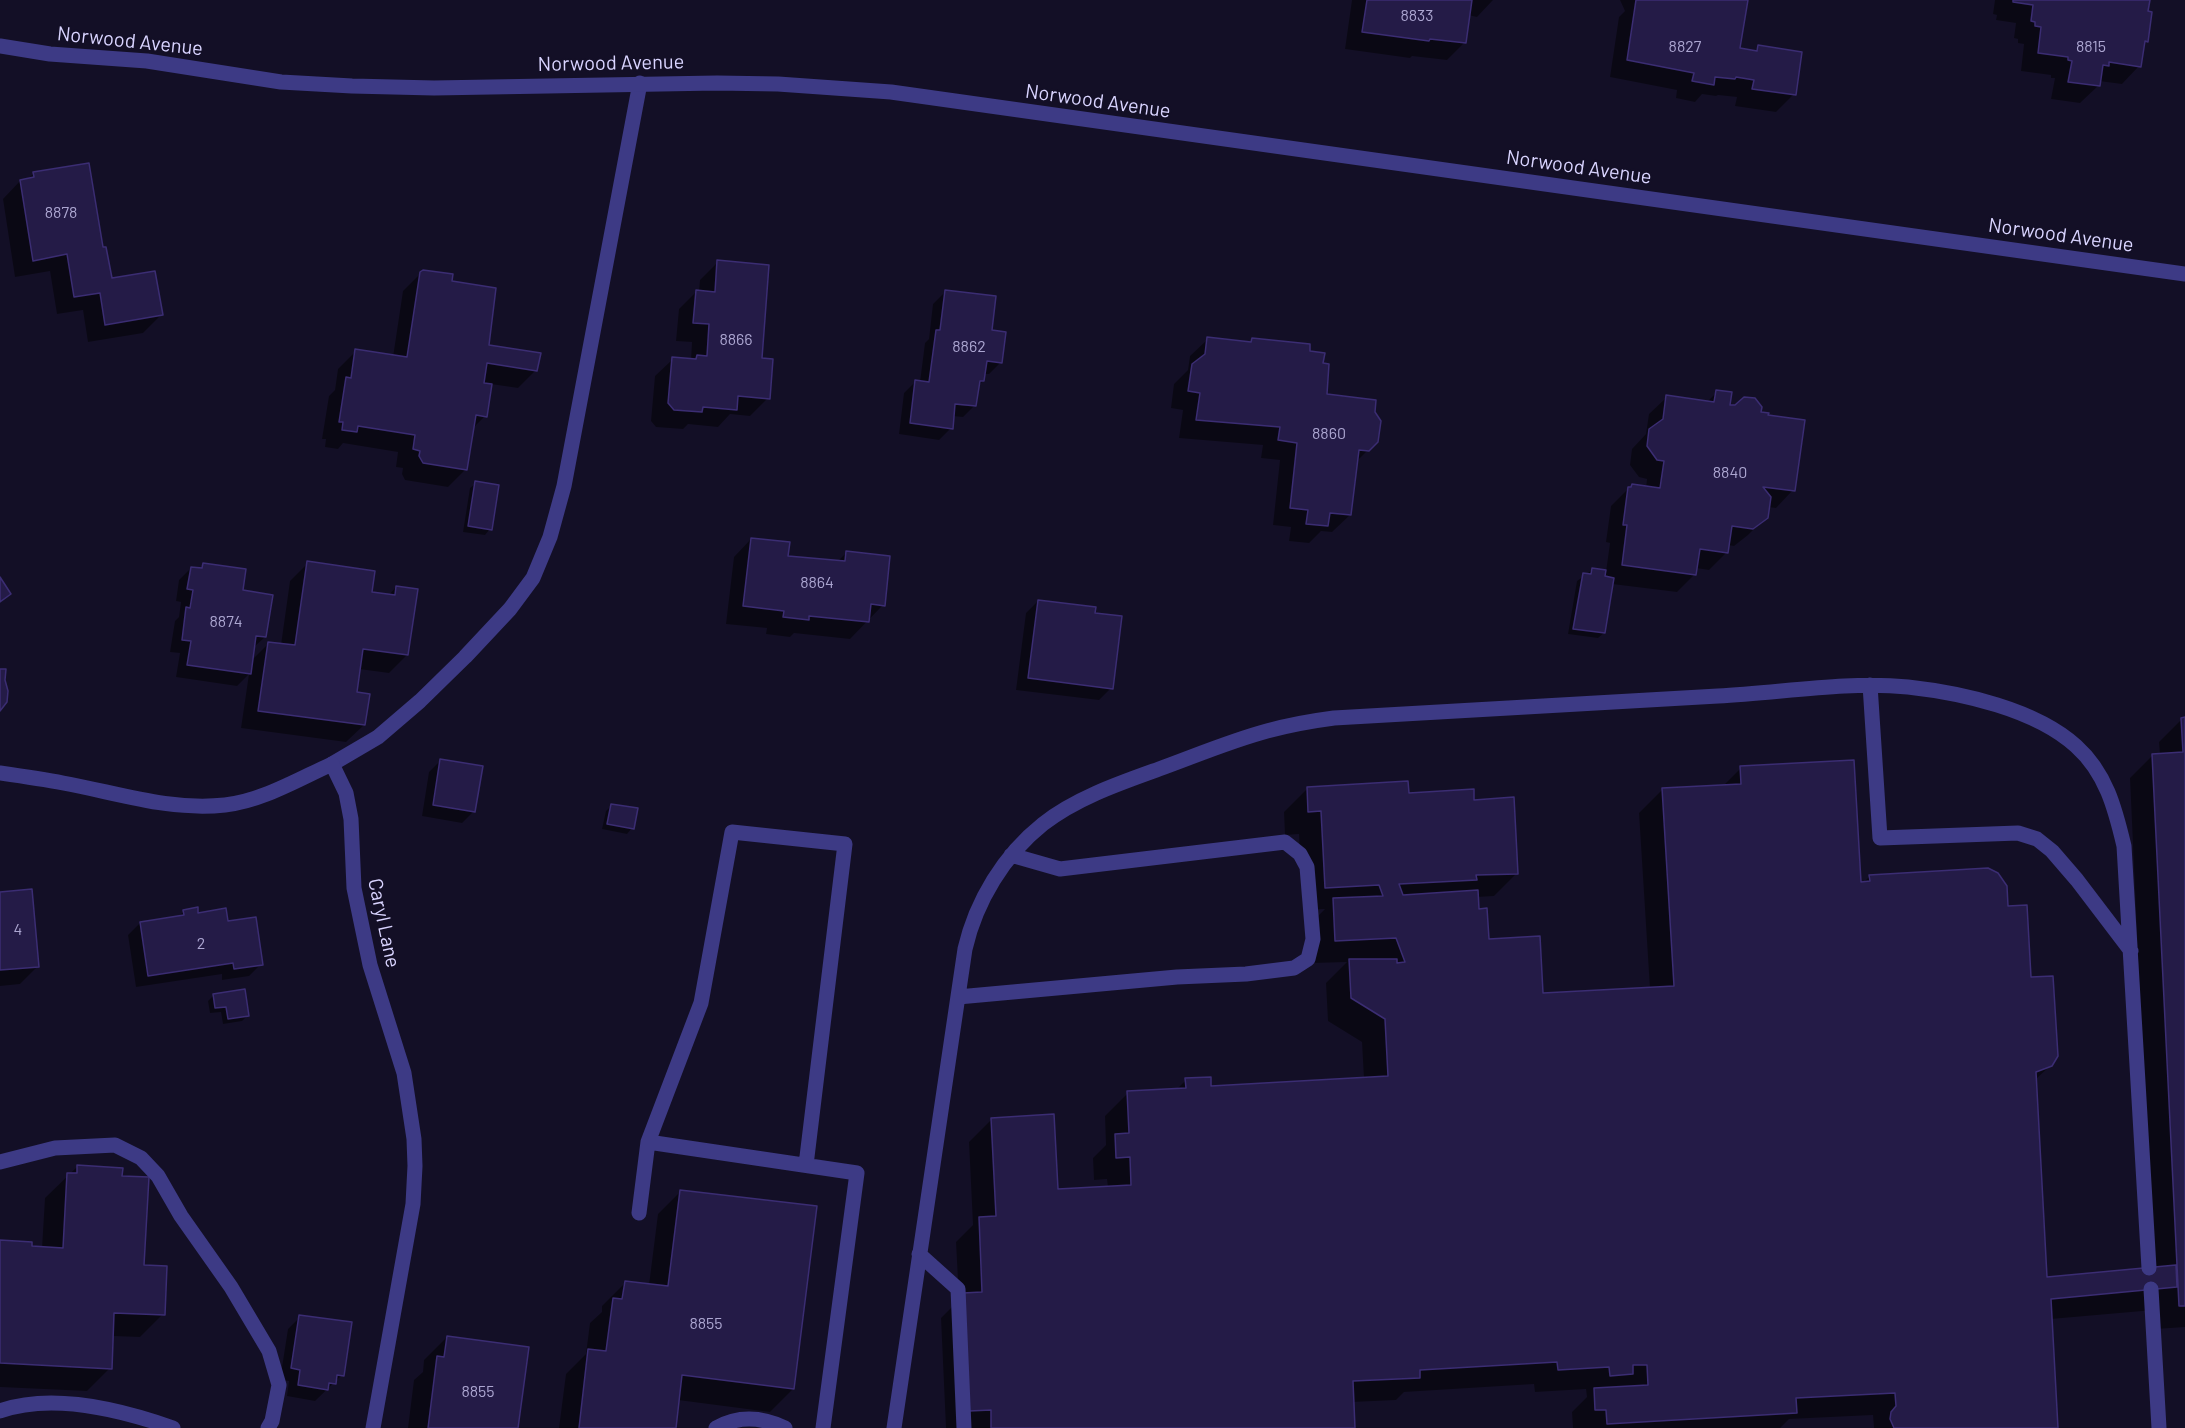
<!DOCTYPE html>
<style>
body{margin:0}
canvas{display:block;background:#130f26}
</style>
<canvas width="2185" height="1428"></canvas>
<script>
const ctx = document.querySelector('canvas').getContext('2d');
ctx.lineJoin = 'round';
function fill(path, color) { ctx.fillStyle = color; ctx.fill(path, 'evenodd'); }
function stroke(path, color, width, dash) { ctx.strokeStyle = color; ctx.lineWidth = width; ctx.lineCap = dash ? 'butt' : 'round'; ctx.setLineDash(dash || []); ctx.stroke(path); }
function write(font, color, halo, rows, align = 'center') {
  ctx.font = font + ' Barlow,sans-serif'; ctx.lineWidth = 4.5; ctx.setLineDash([]); ctx.textBaseline = 'middle'; ctx.strokeStyle = halo; ctx.fillStyle = color; for (const [text, x, y, turn = 0] of rows) {
    ctx.save(); ctx.translate(x, y); ctx.rotate((+turn || 0) * Math.PI / 180); ctx.textAlign = isNaN(turn) ? turn : align; if (halo) ctx.strokeText(text, 0, 0); ctx.fillText(text, 0, 0); ctx.restore();
  }
}
fill(new Path2D(`
 M1352,0H1493L1477,17L1468,15L1465,42L1447,60L1412,56L1410,58L1345,49Z
 M1620,0H1746L1739,50L1754,52L1759,47L1794,94L1776,112L1735,106L1737,97L1718,95L1716,96L1702,94L1695,102L1676,98L1677,90L1610,77L1619,17L1625,11Z
 M1995,0H2148L2146,41L2142,45L2139,66L2122,84L2099,81L2098,86L2080,103L2051,99L2055,78H2051V75L2021,71L2024,44L2018,43V39L2014,38L2016,23L1996,20L1997,15L1993,14Z
 M33,174L101,249L110,280L161,315L143,333L88,342L83,310L57,314L50,271L15,277L3,199L20,181L27,180Z
 M718,262L760,360L768,398L750,416L730,414L718,427L688,424L683,429L656,427L651,421L655,376L673,359L691,360L692,342L676,341L679,309L697,291H699L700,280Z
 M421,273L451,282L487,346L536,370L518,388L491,384L485,416L472,429L466,469L448,487L405,480L402,474L403,468L396,467L398,452L343,443L338,449L325,447L326,439H322L329,396L335,390L338,369L356,351L393,357L403,291Z
 M945,292L990,331L1001,362L989,374H984L983,381L978,386L975,405L963,417L952,416L951,428L939,440L899,434L904,393L916,381L920,382L925,343L929,339L933,304ZM948,401L967,403V406L948,404Z
 M1208,339L1248,343L1252,339L1308,352L1321,364L1326,396L1377,441L1356,462L1350,515L1332,532L1321,531L1309,543L1289,541L1291,527L1273,525L1280,460L1261,458L1263,445L1179,438L1183,410L1171,408L1174,384L1188,370L1190,356Z
 M1717,392L1728,406L1760,413L1793,490L1776,508L1768,507L1766,517L1748,535L1734,546L1728,545L1727,552L1709,570L1696,568L1695,574L1677,592L1612,584L1604,633L1598,638L1568,634L1577,581L1592,570L1606,572L1610,543L1606,542L1611,506L1629,488H1646L1647,479L1639,477L1630,465L1632,449L1646,434L1649,414L1667,397L1707,402Z
 M476,483L490,529L485,535L463,532L470,488Z
 M751,539L786,557L837,562L847,552L883,605L850,639L794,633L790,637L766,634L767,628L726,624L734,557Z
 M308,563L370,594L388,596L396,587L407,655L389,673L359,669L356,693L364,725L346,742L241,728L249,674L237,686L176,677L180,653L170,652L175,621L179,617L181,602L176,601L179,580L191,568L199,569L204,564L242,592L265,637L253,648L251,661L269,643L281,645L290,581Z
 M1038,601L1093,614L1111,688L1099,700L1016,690L1026,613Z
 M2182,719H2185V1327L2156,1329L2154,1310L2051,1319L2057,1428H1874L1873,1415L1789,1419L1780,1428H1573L1572,1412L1587,1397L1586,1389L1535,1392L1534,1384L1404,1392L1396,1400L1352,1402L1354,1428H946L941,1318L959,1300L956,1242L973,1225L969,1142L992,1119L1057,1190L1108,1188L1107,1179L1094,1180L1093,1158L1106,1145L1105,1116L1128,1093L1176,1090L1186,1080L1210,1088L1364,1079L1362,1042L1328,1021L1326,983L1347,962L1313,963L1311,923L1325,909L1303,910L1299,834L1285,835L1284,812L1307,789L1473,801L1517,873L1494,896L1477,897V911L1487,940L1542,995L1650,989L1639,813L1662,790L1722,787L1741,768L1860,883H1863L1870,876L2006,908L2029,979L2051,1065L2035,1080L2046,1279L2152,1269L2130,778L2153,755H2160L2159,742Z
 M441,760L474,811L462,823L422,816L429,772Z
 M612,805L632,828L627,834L602,829L606,811Z
 M0,894L38,966L20,984L0,986Z
 M184,911L227,923L261,964L249,976L222,980V974L136,987L128,935L140,923L178,917Z
 M214,995L247,1016L242,1021L223,1024L221,1012L210,1013L208,1001Z
 M78,1166L121,1177L142,1267L163,1314L140,1337L112,1336L110,1368L87,1391L0,1387V1242L42,1248L45,1198Z
 M681,1191L793,1389L770,1412L678,1400L674,1428H559L566,1374L586,1354L590,1323L602,1312V1306L625,1283L649,1285L658,1214Z
 M300,1317L342,1375L315,1401L287,1396L289,1381L280,1380L288,1329Z
 M447,1337L517,1428H408L414,1380L423,1372L424,1360Z`), '#0007');
const building = new Path2D(`
 M1367,0H1472L1466,43L1430,39L1429,41L1362,32Z
 M1636,0H1748L1740,48L1757,51L1758,45L1802,52L1796,95L1752,89L1754,80L1736,77L1735,79L1715,77L1714,85L1692,81L1694,73L1627,60Z
 M2013,0H2150L2148,11L2152,12L2148,42L2145,41L2141,67L2109,62V66L2103,65L2100,86L2068,82L2072,61L2068,60V57L2038,53L2041,27L2035,26V22L2031,21L2033,5L2013,2Z
 M89,163L103,247H106L112,278L155,271L163,315L105,325L100,293L74,297L67,254L33,261L20,180L34,177L33,172Z
 M717,260L769,265L762,358L773,359L770,399L738,396L737,410L703,407L702,412L674,410L668,403L672,357L696,359L697,355L707,356L709,324L693,323L696,290L715,292Z
 M423,270L453,274L452,281L496,288L489,345L541,353L537,371L487,363L484,383L492,384L487,417L476,415L467,470L423,463L419,456L420,451L413,449L415,435L358,426L357,432L342,430L343,422H339L346,377L351,378L355,349L407,357L420,272Z
 M945,290L996,296L992,330L1006,332L1002,363L987,361L984,381H980L976,406L955,404L953,429L910,423L915,380L929,382L936,330H940Z
 M1207,337L1251,342L1252,338L1310,344V351L1325,353L1323,363L1329,364L1327,394L1376,400L1375,412L1381,421L1378,442L1369,451L1359,450L1351,515L1330,513L1328,526L1306,524L1308,510L1290,508L1297,443L1278,440L1280,427L1196,420L1200,393L1188,391L1192,364L1205,354Z
 M1716,390L1732,392L1730,405H1735L1744,397L1755,398L1762,407L1761,412L1769,413L1768,415L1805,420L1795,491L1763,487L1771,497L1768,518L1753,529L1732,526L1728,553L1700,549L1696,575L1622,565L1627,525H1623L1628,487H1631L1632,484L1660,488L1664,461L1657,460L1647,446L1649,429L1663,419L1666,395L1714,402Z
 M475,481L499,485L492,530L468,526Z
 M751,538L790,542L788,556L845,561L846,551L890,556L885,606L871,604L869,622L809,616V620L783,617L784,611L743,606Z
 M307,561L375,571L372,592L395,595L396,586L418,589L408,655L363,649L357,692L370,694L365,725L258,711L268,642L295,645Z
 M203,563L246,569L243,590L273,595L266,637L256,636L251,674L187,665L191,641L182,640L186,607L190,608L193,590L187,589L191,567L202,568Z
 M1592,568L1606,570L1605,576L1614,578L1605,633L1573,629L1583,573L1591,574Z
 M0,577L11,594L0,602Z
 M1038,600L1096,607L1095,613L1122,616L1113,689L1028,678Z
 M0,669H6L5,680L8,691L7,702L0,711Z
 M2185,717V1306H2179L2152,754L2183,752L2181,718Z
 M440,759L483,766L475,812L433,805Z
 M1854,760L1861,882L1870,881L1869,875L1988,868L1998,873L2007,886L2008,906L2027,905L2031,977L2053,976L2058,1056L2052,1066L2036,1072L2047,1277L2176,1265L2177,1287L2051,1299L2058,1428H1894L1890,1419L1891,1412L1896,1406L1895,1393L1796,1398L1797,1413L1607,1424L1606,1410H1595L1594,1388L1648,1385L1647,1365H1633V1374L1610,1376L1609,1367L1558,1370L1557,1362L1420,1370V1378L1353,1381L1355,1428H991V1410L969,1411L963,1293L982,1292L979,1217L996,1216L991,1118L1054,1114L1058,1189L1131,1185L1130,1157L1116,1158L1115,1134L1129,1133L1127,1091L1186,1088L1185,1078L1211,1077V1086L1388,1076L1385,1019L1351,998L1349,959H1397V963L1405,962L1396,938L1335,941L1333,898L1383,896L1379,885L1325,888L1321,811L1308,812L1307,787L1408,781L1409,793L1474,789V800L1514,797L1518,874L1476,875L1477,880L1399,884L1403,895L1478,890L1479,909L1487,908L1489,939L1540,936L1543,993L1674,986L1662,788L1741,784L1740,766Z
 M611,804L638,808L634,829L607,824Z
 M32,889L39,967L0,970V892Z
 M198,907V913L226,908L228,921L256,917L263,965L234,969L233,963L148,976L140,922L184,915L183,910Z
 M245,989L249,1016L228,1019L226,1007L215,1008L213,994Z
 M77,1165L123,1168L122,1176L149,1177L144,1265L167,1266L165,1315L114,1313L112,1369L0,1363V1240L32,1242V1246L63,1248L67,1173H77Z
 M680,1190L817,1206L794,1389L682,1375L676,1428H579L588,1349L606,1351L613,1298L622,1299L625,1281L668,1286Z
 M299,1315L352,1322L344,1376L337,1375L336,1384L329,1383L328,1390L298,1385L300,1370L291,1368Z
 M447,1336L529,1347L518,1428H428L437,1356L444,1357Z`);
fill(building, '#241b47');
stroke(building, '#3b2d73', 1.5);
stroke(new Path2D(`
 M1870,685L1880,838L2018,833L2037,839L2052,851L2077,880L2131,951
 M332,764L378,737L420,701L465,657L510,609L533,578L550,537L564,486L640,83
 M958,997L1177,977L1246,974L1294,968L1308,959L1313,939L1307,867L1300,854L1285,842L1060,869L1011,855
 M648,1142L701,1003L732,832L845,844L806,1165
 M0,1162L55,1148L115,1145L141,1158L158,1176L181,1216L231,1287L269,1351L279,1385L272,1421L268,1428
 M639,1213L648,1142L857,1173L823,1428
 M919,1254L958,1289L964,1428
 M2151,1289L2159,1428
 M0,1411C53,1392 122,1410 173,1428
 M716,1428C739,1415 762,1417 785,1428
 M894,1428L965,949C976,901 1004,855 1043,824C1076,798 1120,783 1159,769C1195,756 1230,741 1267,731C1289,725 1311,721 1334,718C1462,711 1590,704 1718,696C1781,693 1845,681 1908,687C1962,693 2035,709 2076,746C2106,773 2115,808 2124,846L2149,1268`), '#3d3a85', 15);
stroke(new Path2D(`
 M0,46L50,54L147,61L281,82L352,86L434,88L717,83L778,84L891,92L2185,274
 M0,773C21,776 42,779 63,783C118,793 169,811 225,805C262,801 299,779 332,764L346,793L351,819L354,888L370,965L404,1073L414,1139L415,1166L413,1204L373,1428`), '#3d3a85', 15);
write('16px', '#aca6d1', null, [
 ["8833",1417,16],
 ["8827",1685,47],
 ["8815",2091,47],
 ["8878",61,213],
 ["8866",736,340],
 ["8862",969,347],
 ["8860",1329,434],
 ["8840",1730,473],
 ["8864",817,583],
 ["8874",226,622],
 ["4",18,930],
 ["2",201,944],
 ["8855",706,1324],
 ["8855",478,1392]
]);
write('20px', '#d9d4ff', '#130f26', [
 ["Norwood Avenue",130,41,6],
 ["Norwood Avenue",611,63,-1],
 ["Norwood Avenue",1098,101,8],
 ["Norwood Avenue",1579,167,8],
 ["Norwood Avenue",2061,235,8],
 ["Caryl Lane",384,923,78]
]);
</script>
